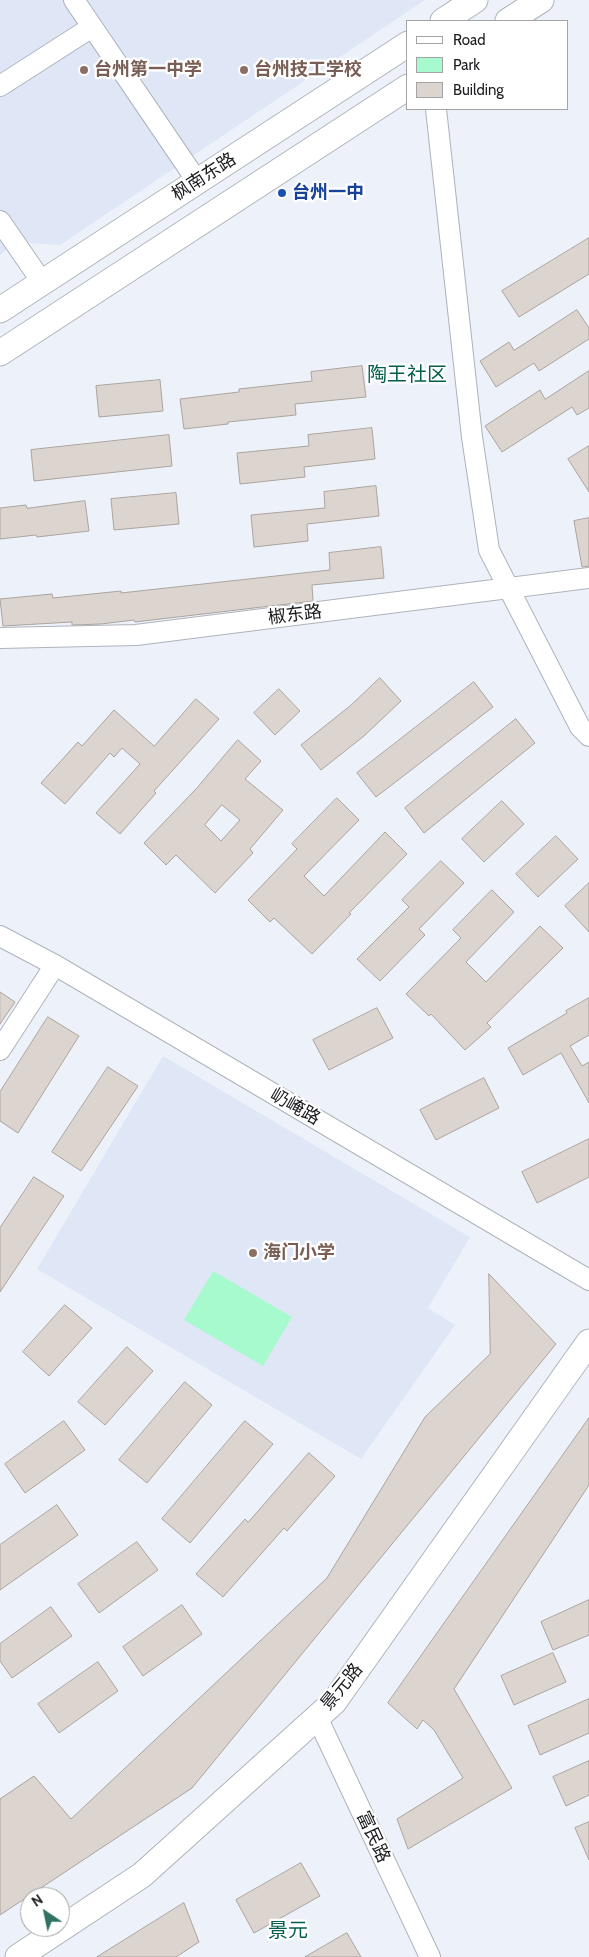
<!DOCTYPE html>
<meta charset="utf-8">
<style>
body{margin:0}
#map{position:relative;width:589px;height:1957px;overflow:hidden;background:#edf2fa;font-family:Cabin,sans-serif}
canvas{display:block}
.legend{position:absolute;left:406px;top:20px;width:162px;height:90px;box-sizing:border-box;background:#fff;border:1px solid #a4a4a5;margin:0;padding:6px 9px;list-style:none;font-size:15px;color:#1b1c1f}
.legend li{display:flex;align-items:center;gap:10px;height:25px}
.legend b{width:25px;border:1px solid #a4a4a5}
.north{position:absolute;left:20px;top:1887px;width:50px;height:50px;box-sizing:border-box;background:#fff;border:1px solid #a4a4a5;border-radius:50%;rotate:326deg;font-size:14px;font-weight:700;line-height:20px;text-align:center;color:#1b1c1f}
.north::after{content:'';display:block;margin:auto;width:18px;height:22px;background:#307161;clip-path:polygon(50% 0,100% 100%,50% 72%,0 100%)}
</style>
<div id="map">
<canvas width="589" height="1957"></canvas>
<ul class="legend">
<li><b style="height:6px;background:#fff"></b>Road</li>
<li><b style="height:14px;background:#a7f9ce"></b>Park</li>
<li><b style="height:14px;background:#dcd4ce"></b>Building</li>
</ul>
<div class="north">N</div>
</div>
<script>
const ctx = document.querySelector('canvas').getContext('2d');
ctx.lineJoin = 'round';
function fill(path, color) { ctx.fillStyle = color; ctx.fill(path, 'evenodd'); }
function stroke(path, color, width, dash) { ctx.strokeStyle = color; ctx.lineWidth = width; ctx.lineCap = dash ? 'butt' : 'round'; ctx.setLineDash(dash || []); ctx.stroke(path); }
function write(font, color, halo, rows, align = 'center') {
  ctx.font = font + ' Cabin,"Noto Sans SC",sans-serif'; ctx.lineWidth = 4.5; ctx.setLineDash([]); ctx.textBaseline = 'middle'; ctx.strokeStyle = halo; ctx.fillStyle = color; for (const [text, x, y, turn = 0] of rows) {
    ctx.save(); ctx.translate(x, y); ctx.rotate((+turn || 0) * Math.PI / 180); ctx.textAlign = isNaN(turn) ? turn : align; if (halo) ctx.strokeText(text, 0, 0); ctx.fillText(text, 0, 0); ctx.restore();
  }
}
fill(new Path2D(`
 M0,0H425L60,245L17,242L0,255Z
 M163,1056L470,1237L428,1308L455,1325L361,1459L37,1269Z`), '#dfe7f6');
fill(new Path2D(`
 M213,1271L292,1317L263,1366L184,1320Z`), '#a7f9ce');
const building = new Path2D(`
 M589,238V274L519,317L502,291Z
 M577,310L589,328V339L539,371L534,363L496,387L480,361L509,342L514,350Z
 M362,366L366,397L295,404L296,415L228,422V424L184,429L180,399L239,392V389L312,381L311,372Z
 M589,371V408L577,415L572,407L502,452L485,426L540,390L545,399Z
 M160,380L163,411L99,417L96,386Z
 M372,428L375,459L304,467L305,477L240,484L237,453L309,446L308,435Z
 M169,435L172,466L34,481L31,450Z
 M589,446V492L568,459Z
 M376,486L379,516L307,524L308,541L254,547L251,515L325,508L324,492Z
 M176,493L179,524L114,530L111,499Z
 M85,501L89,531L37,537L36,535L0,539V508L26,505L27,508Z
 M589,518V566L582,567L574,521Z
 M381,547L384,578L312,585L313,601L135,622L134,620L101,624L72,625V622L3,626L0,599L52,594L53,598L121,591V593L330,570L329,553Z
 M380,678L401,701L364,736L321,770L301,745L350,706Z
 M474,682L493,707L376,797L357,773Z
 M279,689L300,711L275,735L254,713Z
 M196,699L219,719L154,791L156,793L120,834L96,813L140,764L122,748L114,757L110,753L65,804L41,783L78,742L82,746L114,710L154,746Z
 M516,719L535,743L424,833L405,808Z
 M238,740L261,761L245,779L283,810L250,849L253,853L215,893L176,855L166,865L144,843L196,789ZM222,805L240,820L221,841L205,825Z
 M337,798L359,820L304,876L324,896L385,832L407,854L349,913L351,914L312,954L274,918L270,922L248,900L297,849L292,844Z
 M502,801L524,824L484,862L462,839Z
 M556,836L578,859L538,897L516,874Z
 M441,861L464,883L419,929L425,935L380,981L357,959L409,907L402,900Z
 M589,883V932L565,906Z
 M492,890L514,912L466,962L486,982L540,926L563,948L487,1023L491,1027L465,1050L431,1014L429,1016L406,994L461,938L453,930Z
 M0,992L15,1002L0,1024Z
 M589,998V1035L570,1046L582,1066L589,1062V1103L561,1053L523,1075L508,1048L567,1013L566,1011Z
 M377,1008L393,1038L329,1070L313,1040Z
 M48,1017L79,1036L18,1133L0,1121V1092Z
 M108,1067L138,1086L81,1171L52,1152Z
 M484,1078L499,1108L436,1140L420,1110Z
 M589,1139V1177L537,1203L522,1172Z
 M34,1177L64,1196L0,1292V1228Z
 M489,1274L556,1344L192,1788L0,1915V1799L34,1776L71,1819L327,1578L425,1417L490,1354Z
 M65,1305L92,1328L49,1376L23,1352Z
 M127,1347L153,1371L105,1425L78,1402Z
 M185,1382L212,1405L147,1483L119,1460Z
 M589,1418V1485L454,1689L512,1788L408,1849L397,1819L463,1778L434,1730L423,1720L417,1729L388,1703Z
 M64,1421L85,1450L25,1493L5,1464Z
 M245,1421L273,1444L190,1543L162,1519Z
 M309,1453L335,1476L287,1531L284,1528L223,1597L196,1574L245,1519L248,1522Z
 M57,1505L78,1535L0,1590V1545Z
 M137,1542L158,1570L99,1613L78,1584Z
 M589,1600V1635L553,1650L541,1622Z
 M182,1605L202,1634L143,1676L123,1647Z
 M51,1607L72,1636L12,1678L0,1661V1644Z
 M553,1653L566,1682L514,1705L501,1676Z
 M98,1662L118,1691L59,1733L38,1704Z
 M589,1699V1733L540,1755L528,1726Z
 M589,1761V1795L566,1806L553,1777Z
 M589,1822V1860L575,1828Z
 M301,1863L320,1896L254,1933L236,1900Z
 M184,1903L199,1942L176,1957H97Z
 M347,1933L361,1957H305Z`);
fill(building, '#dcd4ce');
stroke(building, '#aba39d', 1);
const minor = new Path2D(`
 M74,0L197,181
 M0,86L92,27
 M436,109L472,437L489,550L580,727L589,736
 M0,221L42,282
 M0,638L136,635L589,578
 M0,936L55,965L589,1280
 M0,1050L55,965
 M317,1717L430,1957`);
const major = new Path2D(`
 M443,21L475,0
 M508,21L541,0
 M0,310L408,44
 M0,353L408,87
 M18,1957L142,1875L334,1702L589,1342`);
stroke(minor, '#aeb3bb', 22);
stroke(major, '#aeb3bb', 27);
stroke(minor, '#fff', 20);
stroke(major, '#fff', 25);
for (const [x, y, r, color] of [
 [84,70,5,"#8d6e63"],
 [244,70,5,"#8d6e63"],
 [282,193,5,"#1a4fb4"],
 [253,1253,5,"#8d6e63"]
]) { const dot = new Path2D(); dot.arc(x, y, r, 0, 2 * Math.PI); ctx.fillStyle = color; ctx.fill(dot); stroke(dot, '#fff', 2); }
write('bold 18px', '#785e54', '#fff', [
 ["台州第一中学",94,70],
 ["台州技工学校",254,70],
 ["海门小学",263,1253]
], 'left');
write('18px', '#1b1c1f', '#fff', [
 ["枫南东路",204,177,-33],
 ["椒东路",295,615,-7],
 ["屷崦路",295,1107,30],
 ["景元路",342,1687,-51],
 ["富民路",373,1837,65]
]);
write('bold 18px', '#164399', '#fff', [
 ["台州一中",292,193]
], 'left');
write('20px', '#045d4c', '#fff', [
 ["陶王社区",407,375],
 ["景元",288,1931]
]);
</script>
